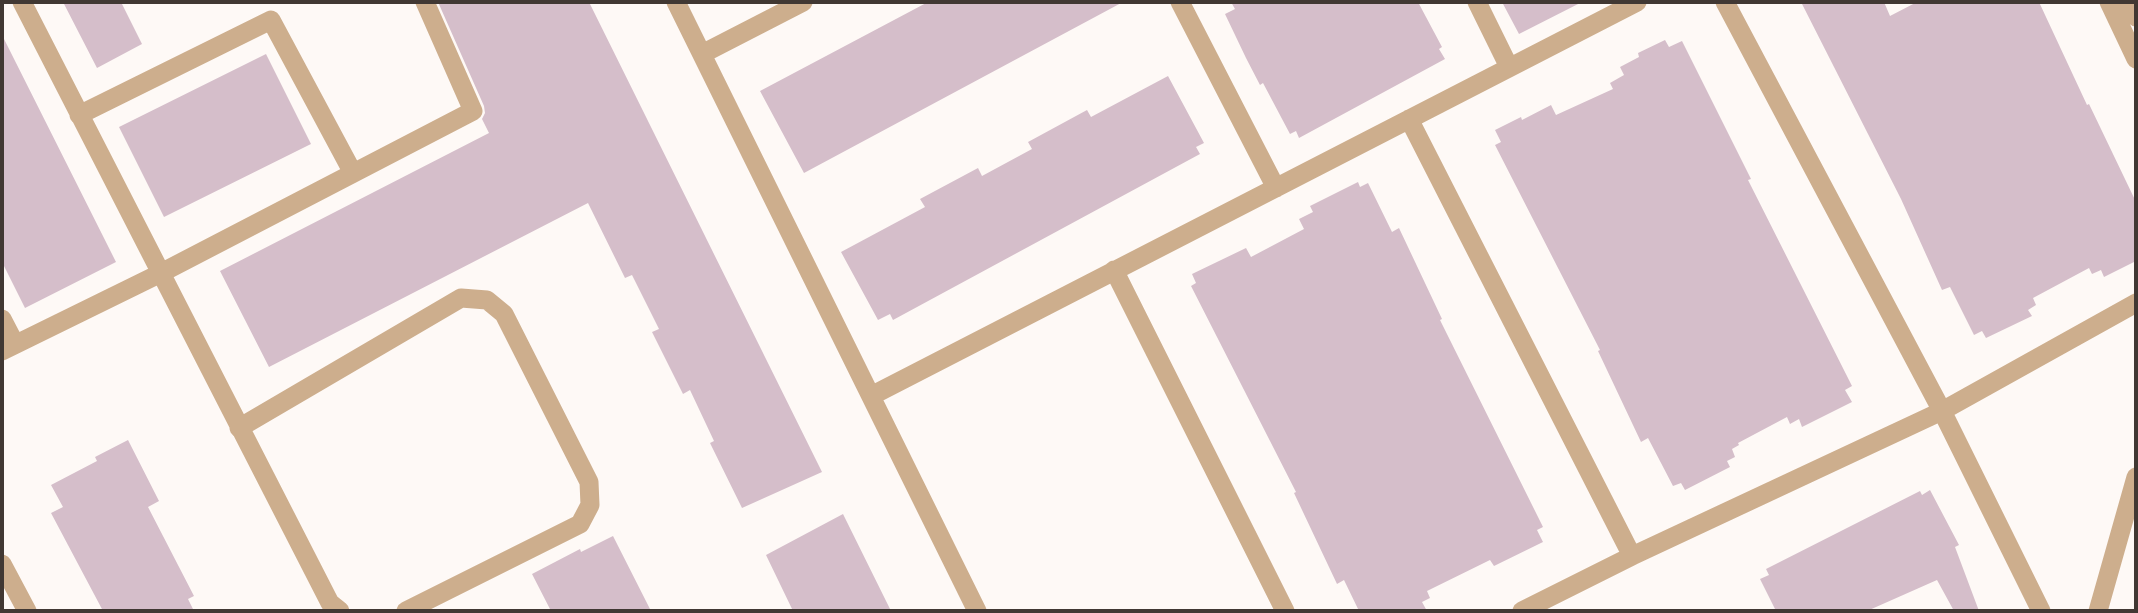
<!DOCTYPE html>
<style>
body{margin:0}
#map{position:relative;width:2138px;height:613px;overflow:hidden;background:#fef9f6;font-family:"DejaVu Sans",sans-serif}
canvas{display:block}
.frame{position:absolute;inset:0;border:4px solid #413833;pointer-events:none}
</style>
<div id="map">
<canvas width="2138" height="613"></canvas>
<div class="frame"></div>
</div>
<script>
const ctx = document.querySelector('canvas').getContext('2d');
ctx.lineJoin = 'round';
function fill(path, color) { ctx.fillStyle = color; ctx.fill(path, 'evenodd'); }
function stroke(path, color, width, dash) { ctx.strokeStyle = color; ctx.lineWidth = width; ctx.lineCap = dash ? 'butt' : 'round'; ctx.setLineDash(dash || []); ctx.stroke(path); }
fill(new Path2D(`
 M63,2H121L142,44L97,68Z
 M438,2H589L822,472L742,508L710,443L714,441L690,390L683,394L652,332L659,329L632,275L625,278L588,203L269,367L220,271L489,133L482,119L485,113L484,106Z
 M928,2H1123L804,173L760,91Z
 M1231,2H1418L1442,47L1439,49L1445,59L1299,138L1296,131L1290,134L1263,83L1260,85L1246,58L1225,14L1235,9Z
 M1502,2H1582L1519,34Z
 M1801,2H1884L1890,16L1917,2H2039L2087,105L2089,104L2136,202V261L2104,277L2101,270L2092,274L2089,268L2033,298L2036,305L2028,310L2032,316L1986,338L1982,331L1974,335L1950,287L1942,290L1901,199Z
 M2,35L116,262L25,308L2,262Z
 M1665,40L1669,47L1682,41L1751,179L1748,180L1852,386L1845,390L1852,402L1802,427L1799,419L1790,424L1787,417L1738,443L1739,445L1732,449L1735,457L1727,461L1730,467L1685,490L1681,483L1673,486L1648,438L1641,442L1598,351L1600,350L1495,145L1501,142L1495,130L1521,117L1522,120L1551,105L1556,115L1613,89L1610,83L1624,75L1620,67L1639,57L1638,53Z
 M266,54L311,144L164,217L119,127Z
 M1168,76L1204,143L1196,147L1200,154L893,320L890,314L878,320L841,252L925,207L920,199L978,168L982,176L1032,149L1028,142L1087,110L1091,117Z
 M1358,182L1360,187L1368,183L1392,232L1399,228L1442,319L1440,320L1543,527L1537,530L1543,542L1494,566L1490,560L1427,591L1430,598L1422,602L1427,611H1359L1344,580L1337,584L1294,493L1296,492L1191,286L1196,283L1192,274L1246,248L1251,257L1304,229L1299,219L1313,212L1310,206Z
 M128,440L159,501L148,507L194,596L188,599L194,611H103L51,513L63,507L51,485L97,461L95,457Z
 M1930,490L1959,545L1955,547L1979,611H1954L1937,580L1867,611H1776L1760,579L1769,575L1766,569L1920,491L1922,495Z
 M843,514L891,611H793L766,555Z
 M613,536L651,611H551L532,574L580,549L581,552Z`), '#d5beca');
stroke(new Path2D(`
 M22,2L330,603L340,611
 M676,2L977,611
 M1180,2L1276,188
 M1477,2L1509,67
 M1725,2L1942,411L2041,611
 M2109,2L2136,59
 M2122,2L2136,17
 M702,54L803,2
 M79,115L271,20L353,173
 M1409,119L1632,556
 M1114,270L1285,611
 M2,319L15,344
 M2,351L161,273L473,111L425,2
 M871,396L1637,2
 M239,428L461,298L487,300L504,314L589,482L590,505L580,524L406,611
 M2,564L27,611
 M1522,611L1632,556L1942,411L2136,303
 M2098,611L2136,477`), '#cdae8d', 19);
</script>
